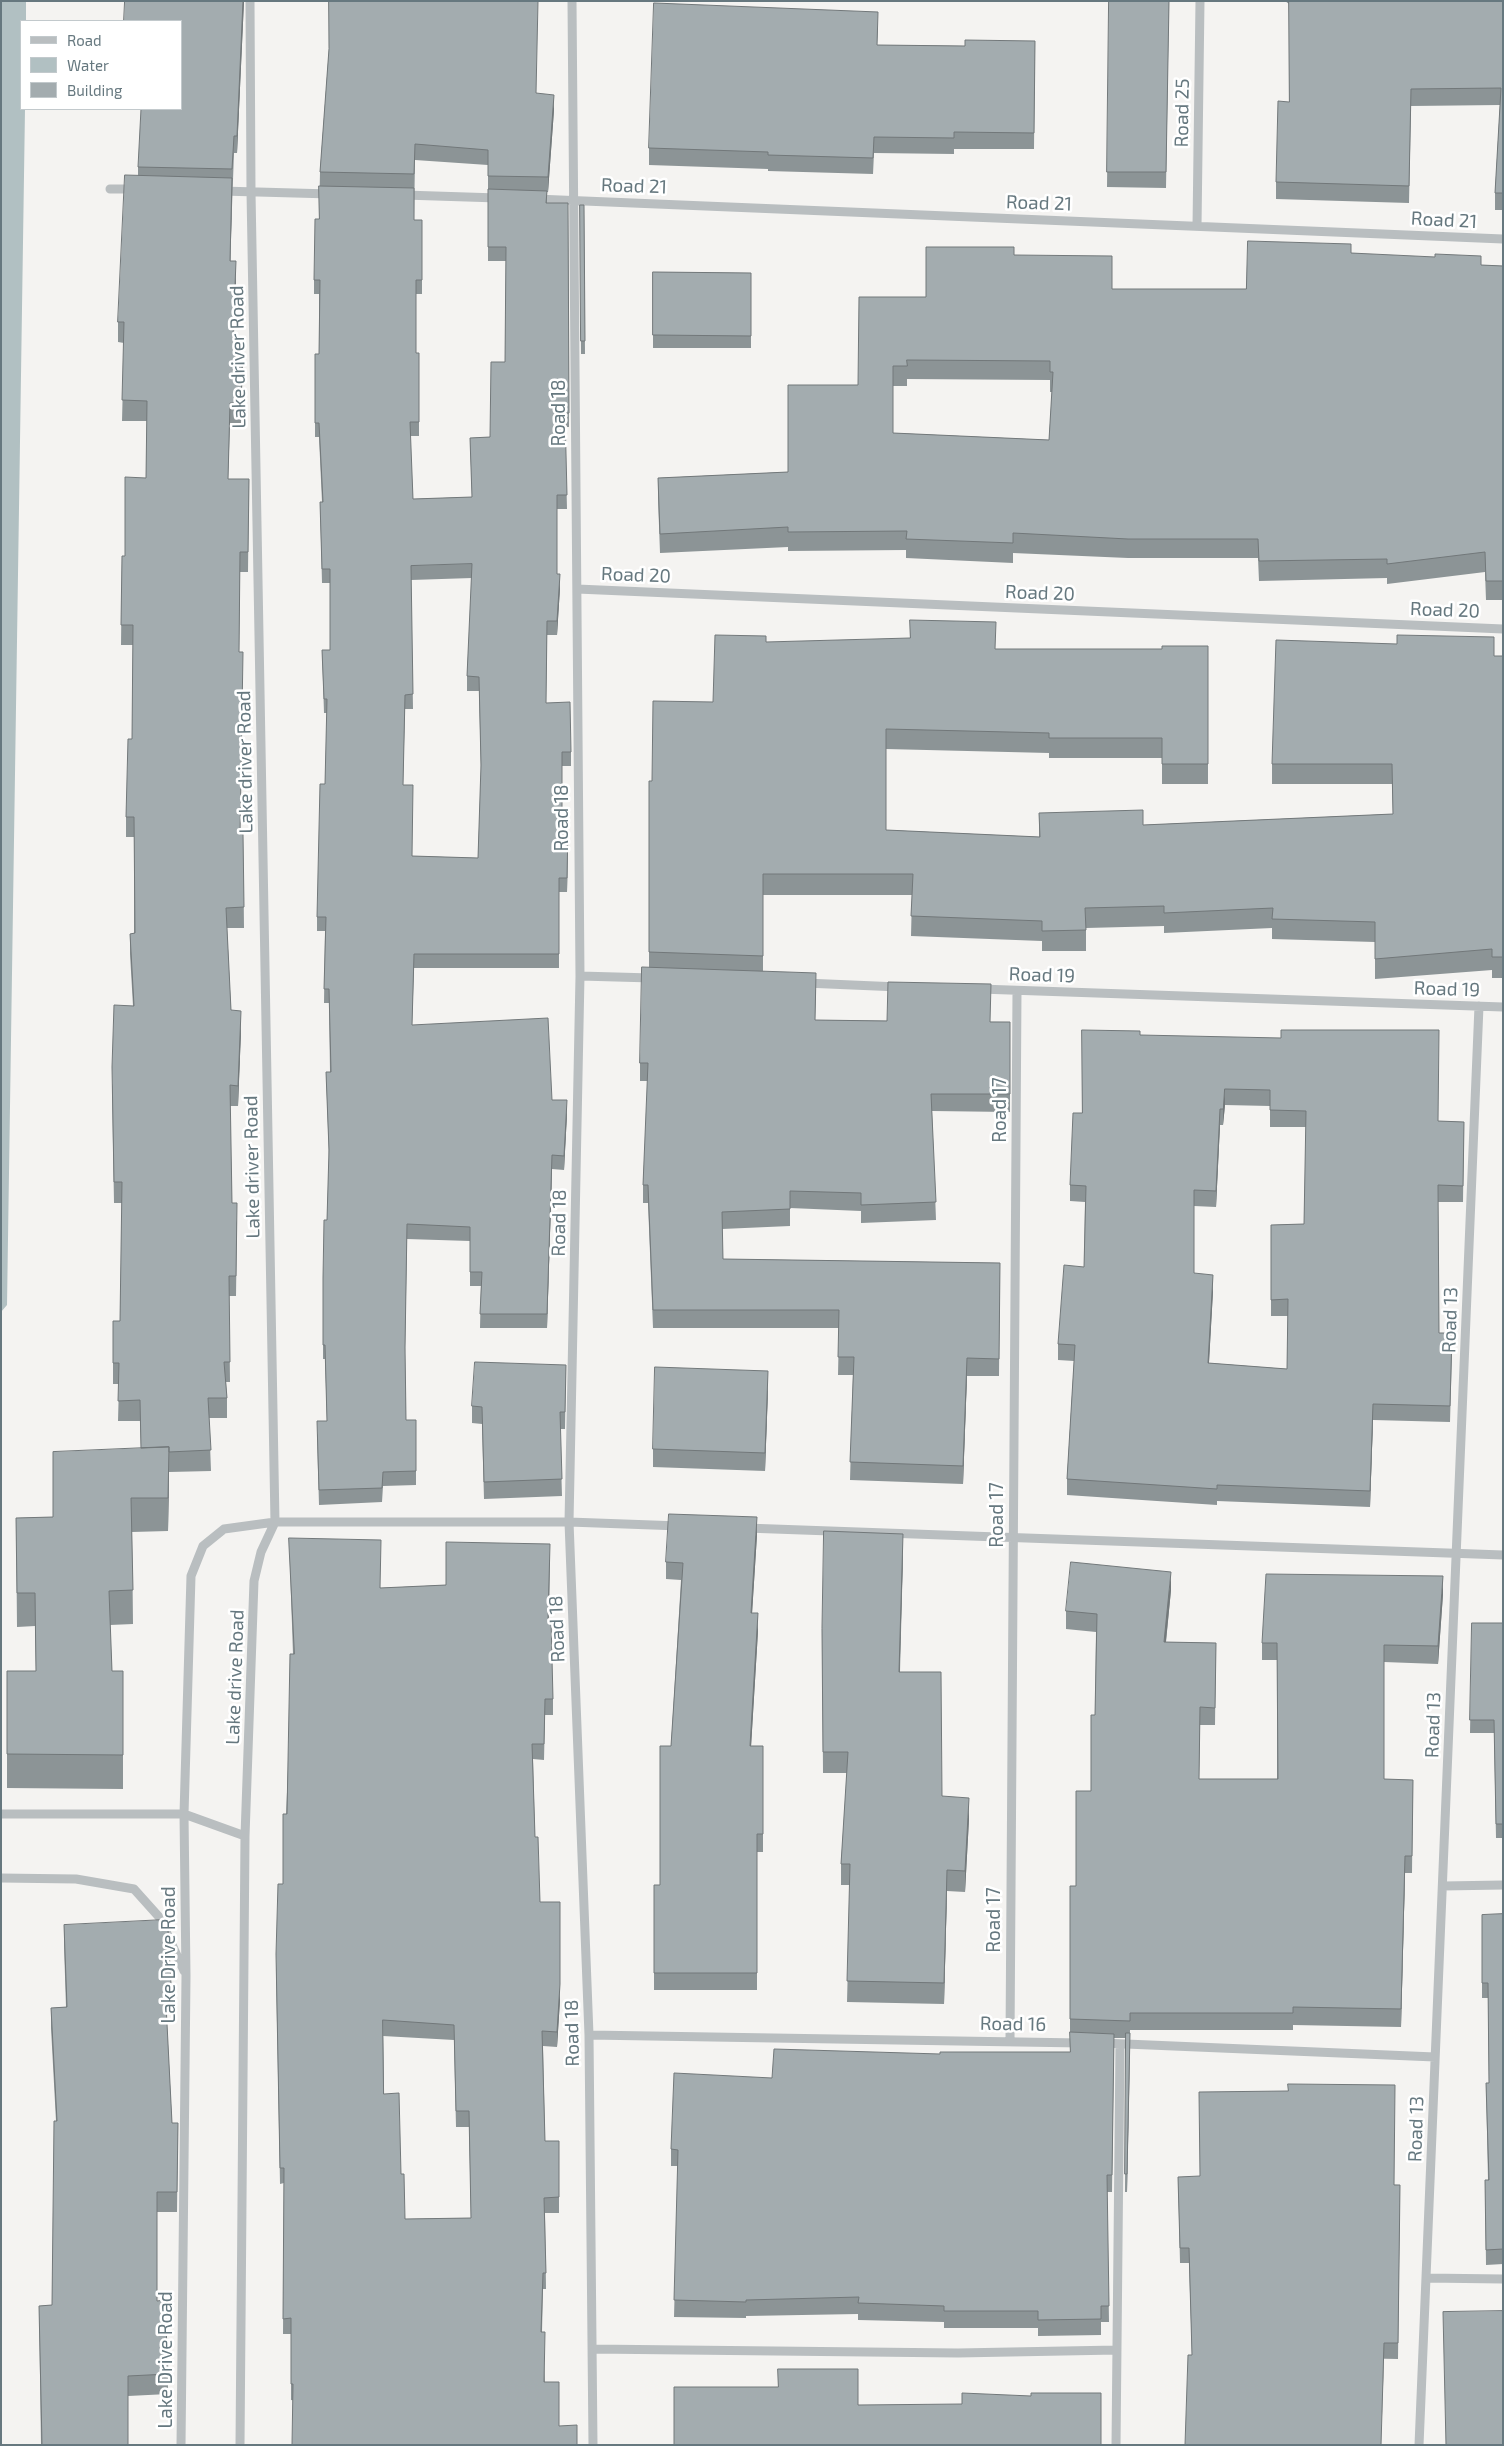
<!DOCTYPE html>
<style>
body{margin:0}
#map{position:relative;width:1504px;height:2446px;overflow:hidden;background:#f4f3f1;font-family:"Exo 2",sans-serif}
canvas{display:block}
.frame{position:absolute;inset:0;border:2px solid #66787f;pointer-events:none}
.legend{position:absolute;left:20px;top:20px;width:162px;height:90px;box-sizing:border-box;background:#fff;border:1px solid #c2c9cc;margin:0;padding:6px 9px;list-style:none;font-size:15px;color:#66787f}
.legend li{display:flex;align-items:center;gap:10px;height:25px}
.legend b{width:25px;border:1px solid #c2c9cc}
</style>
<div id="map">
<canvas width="1504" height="2446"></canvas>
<div class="frame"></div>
<ul class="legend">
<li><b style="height:6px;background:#b9bec0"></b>Road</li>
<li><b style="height:14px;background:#b1c0c2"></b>Water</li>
<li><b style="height:14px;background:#a3acaf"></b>Building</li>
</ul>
</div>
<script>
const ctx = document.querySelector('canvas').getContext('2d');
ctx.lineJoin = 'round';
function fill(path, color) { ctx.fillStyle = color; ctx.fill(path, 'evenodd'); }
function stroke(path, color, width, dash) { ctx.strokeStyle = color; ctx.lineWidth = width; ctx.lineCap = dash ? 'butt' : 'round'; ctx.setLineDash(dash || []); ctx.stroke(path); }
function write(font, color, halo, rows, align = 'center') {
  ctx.font = font + ' "Exo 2",sans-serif'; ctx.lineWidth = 5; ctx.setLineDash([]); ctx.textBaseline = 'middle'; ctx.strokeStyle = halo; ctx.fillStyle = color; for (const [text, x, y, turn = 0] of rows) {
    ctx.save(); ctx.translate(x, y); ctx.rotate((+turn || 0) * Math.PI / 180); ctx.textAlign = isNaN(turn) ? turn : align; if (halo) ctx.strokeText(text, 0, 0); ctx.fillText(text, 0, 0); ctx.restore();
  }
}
fill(new Path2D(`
 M1,1H26V21H21V109H25L7,1305L1,1312Z`), '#b1c0c2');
stroke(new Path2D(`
 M572,1L580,976L569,1522L589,2035L593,2445
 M110,189H136
 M221,191L331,194
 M404,195L498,198
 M536,199L1503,239
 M1197,226L1200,1
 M577,589L1503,629
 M580,976L652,978
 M805,983L899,987
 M980,989L1503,1007
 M746,1528L1503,1555
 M1,1814H184L245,1836
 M1,1878L76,1879L134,1889L160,1918L184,1971
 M1443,1886L1503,1885
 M589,2035L1081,2043
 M1010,2040L1017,991
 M1102,2043L1435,2057
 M1426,2278L1503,2279
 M592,2349L958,2353L1117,2350
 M181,2445L186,1976L184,1814L191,1576L203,1546L224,1529L275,1522H569L680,1526
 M240,2445L245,1836L254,1581L261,1552L275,1522L251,192L250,1
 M1116,2445L1120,2044
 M1419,2445L1479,1006`), '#b9bec0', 9);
fill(new Path2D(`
 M244,1L237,153H234L230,261L236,281L234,336L243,357L241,423H230L228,479H249L248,572H240L239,652L240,834H243L244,928H227L231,1010L241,1031L238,1106H230L232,1203L237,1223L236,1296H229L230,1382H226L227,1398V1418H209L211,1471L169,1472L168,1531L132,1532L133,1624L110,1625L112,1671H123V1789L7,1788V1671H36L35,1626L17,1627L16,1518L53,1517L141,1448L140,1421H118L119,1384H113V1321H120L122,1203H114L112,1087L133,1006L130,954V934L134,933V837H126V817L132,739L133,645H121L122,556H125L146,478L147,421H122L124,343L118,342V322L138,176V167L181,109Z
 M1109,1H1169L1166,188L1107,187Z
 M1285,1H1503V210H1495V193L1500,105L1411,106L1409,203L1276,199V182L1289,102V4Z
 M878,28L877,45L965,46L1035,41L1034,149H954V154L874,153L873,174L768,171V169L649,165V148Z
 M329,49L536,93L554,110L548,192H547V203H568L569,427H565L567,509H557V574L560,588L557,635H547L546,703L571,752V766H562V826L568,841L567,892H559V968H414L412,1025L552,1100L567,1114L564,1170L552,1169L547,1328H480L481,1286H470V1241L407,1239L405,1354L406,1420H416V1485L383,1486L382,1502L319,1505L317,1435L327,1421L325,1359H323V1278L327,1220L329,1158L326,1072H330L329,1003H324L325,931H317V917L325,784L327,713H324L322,650H330V583H322L320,502H322L319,437H315V354H319V294H314V280L319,219L320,172ZM415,160L488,165V261H506L505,362L490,437L470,438L472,497L413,499L410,436H419V353H416V294H422V220H414ZM472,578L467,676V691H479L481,771L478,858L412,856L403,785L405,709H413L411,580Z
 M580,205H584L585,354H581Z
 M1351,253L1481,265L1503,266V600H1486L1485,572L1387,584V578L1259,581L1258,558H1128L1013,553V563L906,558V550L788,551V547L660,553L658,498V478L788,472L858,385L926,297L1014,255L1112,289H1246ZM907,379L1050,380V392H1052L1049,440L893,433V386H907Z
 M653,272L751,273V348H653Z
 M766,642L996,649H1162L1208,646V784H1162V758H1049V753L886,749V830L1039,837V813L1143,825L1393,814L1392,784H1272V764L1494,656H1503V978H1492V970L1375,979V942L1272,939V928L1164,933V926L1086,928V951H1042V941L911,936L912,895H763V971L816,990L815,1020L1010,1022V1112L932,1111L936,1220L861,1223V1211L790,1208V1226L722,1229L723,1259L1000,1263L999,1376H967L963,1484L850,1480L853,1375H838L839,1328H653L648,1203H643V1185L648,1081H640V1063L649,967V781H652L713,702Z
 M1140,1035L1438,1121L1464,1122L1463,1202H1438L1439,1333L1452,1350L1450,1422L1373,1420L1370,1507L1217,1501V1505L1067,1495V1479L1074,1361L1058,1360V1344L1084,1267L1085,1202L1070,1201V1185L1082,1113ZM1225,1105L1270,1106V1127H1306L1304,1224L1271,1225V1316H1288L1287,1369L1209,1363L1213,1291L1194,1273V1206L1216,1207L1220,1125H1223Z
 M566,1365L565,1429H560L562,1496L484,1499L482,1424L472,1423V1406Z
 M768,1390L765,1471L653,1467V1449Z
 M757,1535L752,1613L758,1631L751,1746H763V1852H757V1990H654V1885H660L671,1746L681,1580L666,1579V1562Z
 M289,1538L381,1588L446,1585L550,1560L549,1619L553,1699V1715H545L544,1760L533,1759L535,1837L540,1902L560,2000L557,2047L543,2046L545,2141H559V2213H545L546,2289H543L542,2332L545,2382L559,2426L577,2445L291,2400V2334H283L284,2183L280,2184L276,1970L283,1884L293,1654ZM383,2036L454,2040L456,2127H469L471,2218L405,2219L384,2094Z
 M903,1555L900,1672L942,1796L969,1819L965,1892L947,1891L944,2004L847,2002L850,1885H841V1864L847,1773H823L822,1629Z
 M1171,1590L1166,1642L1216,1643L1215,1725H1200L1199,1779H1277V1660H1262V1643L1443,1594L1438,1664L1384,1662V1779L1413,1780L1412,1873H1405L1401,2027L1293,2025V2030H1130L1127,2192H1125L1126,2038H1114L1112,2192H1107L1109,2322H1101V2335L1038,2336V2328H944V2322L858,2320V2314L746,2316V2318L674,2317L678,2166H671V2149L772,2078L940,2054L1070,2052V1886H1076L1091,1791L1095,1715L1096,1632L1066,1629V1611Z
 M1472,1623H1503V1838H1496L1494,1733H1470Z
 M1503,1914V2264L1486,2265L1485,2180H1488L1486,2083H1489L1488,1998H1482V1915Z
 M64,1925L171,1984V2004L166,2005L172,2123H178L177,2212H157V2301L168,2374V2394L128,2396V2445H41L39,2306L52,2305L56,2121L51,2028V2008L66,2007L64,1945Z
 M1178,2177L1400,2185L1398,2359L1192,2355L1189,2263H1180Z`), '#8c9496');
fill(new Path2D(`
 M243,1H244L237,153V136Z
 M554,95V110L548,192V177Z
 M232,178V198L230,281V261Z
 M236,261V281L233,357V336Z
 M243,337V357L241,423V403Z
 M560,574V588L557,635V621Z
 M568,827V841L567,892V878Z
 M241,1011V1031L238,1106V1086Z
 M1225,1089V1105L1223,1125V1109Z
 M567,1100V1114L564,1170V1156Z
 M1220,1109V1125L1216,1207V1191Z
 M552,1155V1169L547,1328V1314Z
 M1213,1275V1291L1208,1379V1363Z
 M967,1358V1376L963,1484V1466Z
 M768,1371V1390L765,1471V1453Z
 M1373,1404V1420L1370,1507V1491Z
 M169,1447V1480L168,1531V1498Z
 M757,1517V1535L751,1630V1613Z
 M903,1534V1555L899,1693V1672Z
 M1171,1572V1590L1164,1660V1642Z
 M1443,1576V1594L1438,1664V1646Z
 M758,1613V1631L750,1764V1746Z
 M969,1798V1819L965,1892V1871Z
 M1405,1856V1873L1401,2027V2009Z
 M947,1870V1891L944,2004V1983Z
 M560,1984V2000L557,2047V2032Z
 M1130,2033V2051L1127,2192V2174Z
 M1384,2343V2358L1381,2445Z`), '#72787a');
const building = new Path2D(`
 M125,1H243L237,136H234L232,169L138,167L141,109H181V21H124Z
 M329,1H538L536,93L554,95L548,177L488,176V150L415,144L414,174L320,172L329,49Z
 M1109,1H1169L1166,172H1107Z
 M1289,1H1503V193H1495L1501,88L1411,89L1409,186L1276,182L1278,101L1289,102Z
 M654,3L878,12L877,45L965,46V40L1035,41L1034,133L954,132V138L874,137L873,158L768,155V152L649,148Z
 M125,175L232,178L230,261H236L233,336L243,337L241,403H230L228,479H249L248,552H240L239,652H243L240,834H243L244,907L226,908L231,1010L241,1011L238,1086L230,1085L232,1203H237L236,1276H229L230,1362H224L227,1398H208L211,1450L169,1452V1447L141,1448L140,1400L118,1401L119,1363H113V1321H120L122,1182H114L112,1067L114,1005L134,1006L130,934L135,933L134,817H126L128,739H132L133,625H121L122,556H125V477L146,478L147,401L122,400L124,322H118Z
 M319,186L414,188V220H422V280H416V353H419V422H410L413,499L472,497L470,438L490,437L491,362H505L506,247H488V189L547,191L546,203H568L569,413H565L567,495H557V574H560L557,621H547L546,703L570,702L571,752H562V826L568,827L567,878H559V954H414L412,1025L548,1018L552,1100H567L564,1156L552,1155L547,1314H480L482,1272H470V1227L407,1224L405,1347L406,1420H416V1471L383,1472L382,1488L319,1490L317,1421H327L325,1345H323V1278L324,1220H327L329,1150L326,1072H331L329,989H324L326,917H317L320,784H325L327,699H324L322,650H330V569H322L320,502H323L319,423H315V354H319L320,280H314L315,219H319ZM472,564L467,676L479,677L481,765L478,858L412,856L413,785H403L405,695L413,694L411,566Z
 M580,205H584L585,341H581Z
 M1248,241L1351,244V253L1435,257V254L1481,256V265L1503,266V581H1486L1485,552L1387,564V559L1259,561L1258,539H1128L1013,533V543L906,539L907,531L788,532V527L660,534L658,478L788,472V385H858L859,297H926V247H1014V255L1112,256V289H1246ZM907,360L1050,361V372H1053L1049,440L893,433V366H907Z
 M653,272L751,273V336L653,335Z
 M910,620L996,622L995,649H1162V646H1208V764H1162V738H1049V733L886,729V830L1040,837L1039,813L1143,810V825L1393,814L1392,764H1272L1276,640L1397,644V635L1494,637V656H1503V957H1492V949L1375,959V922L1272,919L1273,908L1164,913V906L1085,908L1086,930L1042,931V921L911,916L913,874H763V956L649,952V781H652L653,701L713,702L715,635L766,636V642L910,638Z
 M642,967L816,973L815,1020L887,1021L888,982L991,984L990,1022H1010V1094H931L936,1202L861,1205V1193L790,1191V1209L722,1212L723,1259L1000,1263L999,1359L967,1358L963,1466L850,1462L854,1357H838L839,1310H653L648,1185H643L648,1063H640Z
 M1082,1030L1140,1031V1035L1281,1038V1030H1439L1438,1121L1464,1122L1463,1186L1438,1185L1439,1333H1452L1450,1406L1373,1404L1370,1491L1217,1485V1489L1067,1479L1075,1345L1058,1344L1064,1265L1084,1267L1086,1186L1070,1185L1073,1113H1082ZM1225,1089L1270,1090V1110L1306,1111L1304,1224L1271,1225V1300L1288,1299L1287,1369L1208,1363L1213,1275L1194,1273V1190L1216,1191L1220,1109H1223Z
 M475,1362L566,1365L565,1412H560L562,1479L484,1482L482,1407L472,1406Z
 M655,1367L768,1371L765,1453L653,1449Z
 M169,1447L168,1498H131L133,1590L109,1591L112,1671H123V1755L7,1754V1671H36L35,1593H17L16,1518L53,1517V1452Z
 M669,1514L757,1517L751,1613H758L750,1746H763V1834H757V1973H654V1885H660V1746H671L683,1563L666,1562Z
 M824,1531L903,1534L899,1672H941L942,1796L969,1798L965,1871L947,1870L944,1983L847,1981L850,1864H841L848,1752H823L822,1629Z
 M289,1538L381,1540L380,1588L446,1585V1542L550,1544L548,1619H551L553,1699H545L544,1744H532L535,1837H538L540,1902H560V1984L557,2032L542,2031L545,2141H559V2197L544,2198L546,2273H543L541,2332H545L544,2382H559V2426L577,2425V2445H292L293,2384H291V2318L283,2319L284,2168H280L276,1954L278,1884H283V1814H287L290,1654H294ZM383,2020L454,2025L456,2111H469L471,2218L405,2219L404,2174H401L399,2093L384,2094Z
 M1071,1562L1171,1572L1164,1642L1216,1643L1215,1708L1200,1707L1199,1779H1278L1277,1643H1262L1266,1574L1443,1576L1438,1646L1384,1645V1779L1413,1780L1412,1856H1405L1401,2009L1293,2007V2013H1130V2021L1070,2019V1886H1076V1791H1091V1715H1095L1097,1614L1066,1611Z
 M1472,1623H1503V1824H1496L1494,1720H1470Z
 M1503,1914V2249L1486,2250L1485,2180H1489L1486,2083H1489L1488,1983H1482V1915Z
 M163,1920L168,1930L171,1984H165L172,2123H178L177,2192H157V2301L165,2300L168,2374L128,2376V2445H42L39,2306L52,2305L54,2121H57L51,2008L67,2007L64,1925Z
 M1070,2032L1114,2034L1112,2175H1107L1109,2306H1101V2319L1038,2320V2311H944V2306L858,2303L859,2297L746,2300V2302L674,2300L678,2150L671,2149L674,2073L772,2078L774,2049L940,2054V2052H1070Z
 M1126,2033H1130L1127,2174H1125Z
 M1288,2084L1395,2085L1394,2185H1400L1398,2343H1384L1381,2445H1185L1188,2355H1192L1189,2248H1180L1178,2177L1200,2176L1199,2092L1288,2091Z
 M1503,2311V2445H1446L1443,2312Z
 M778,2369H858V2405L962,2404V2393L1031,2396V2393H1101V2445H674V2387H778Z`);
fill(building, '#a3acaf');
stroke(building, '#72787a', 1);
write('19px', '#66787f', '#fff', [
 ["Road 25",1182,113,-89],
 ["Road 21",634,186,2],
 ["Road 21",1039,203,2],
 ["Road 21",1444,220,3],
 ["Lake driver Road",238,357,-91],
 ["Road 18",559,413,-90],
 ["Road 20",636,575,2],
 ["Road 20",1040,593,2],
 ["Road 20",1445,610,2],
 ["Lake driver Road",245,762,-91],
 ["Road 18",562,818,-90],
 ["Road 19",1042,975,2],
 ["Road 19",1447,989,2],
 ["Road 17",1000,1110,-90],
 ["Lake driver Road",252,1167,-91],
 ["Road 18",559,1223,-89],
 ["Road 13",1450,1320,-88],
 ["Road 17",997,1515,-90],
 ["Road 18",557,1629,-92],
 ["Lake drive Road",235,1677,-88],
 ["Road 13",1433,1725,-88],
 ["Road 17",994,1920,-90],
 ["Lake Drive Road",169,1955,-90],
 ["Road 16",1013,2024,1],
 ["Road 18",572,2033,-91],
 ["Road 13",1416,2129,-88],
 ["Lake Drive Road",166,2360,-90]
]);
</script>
